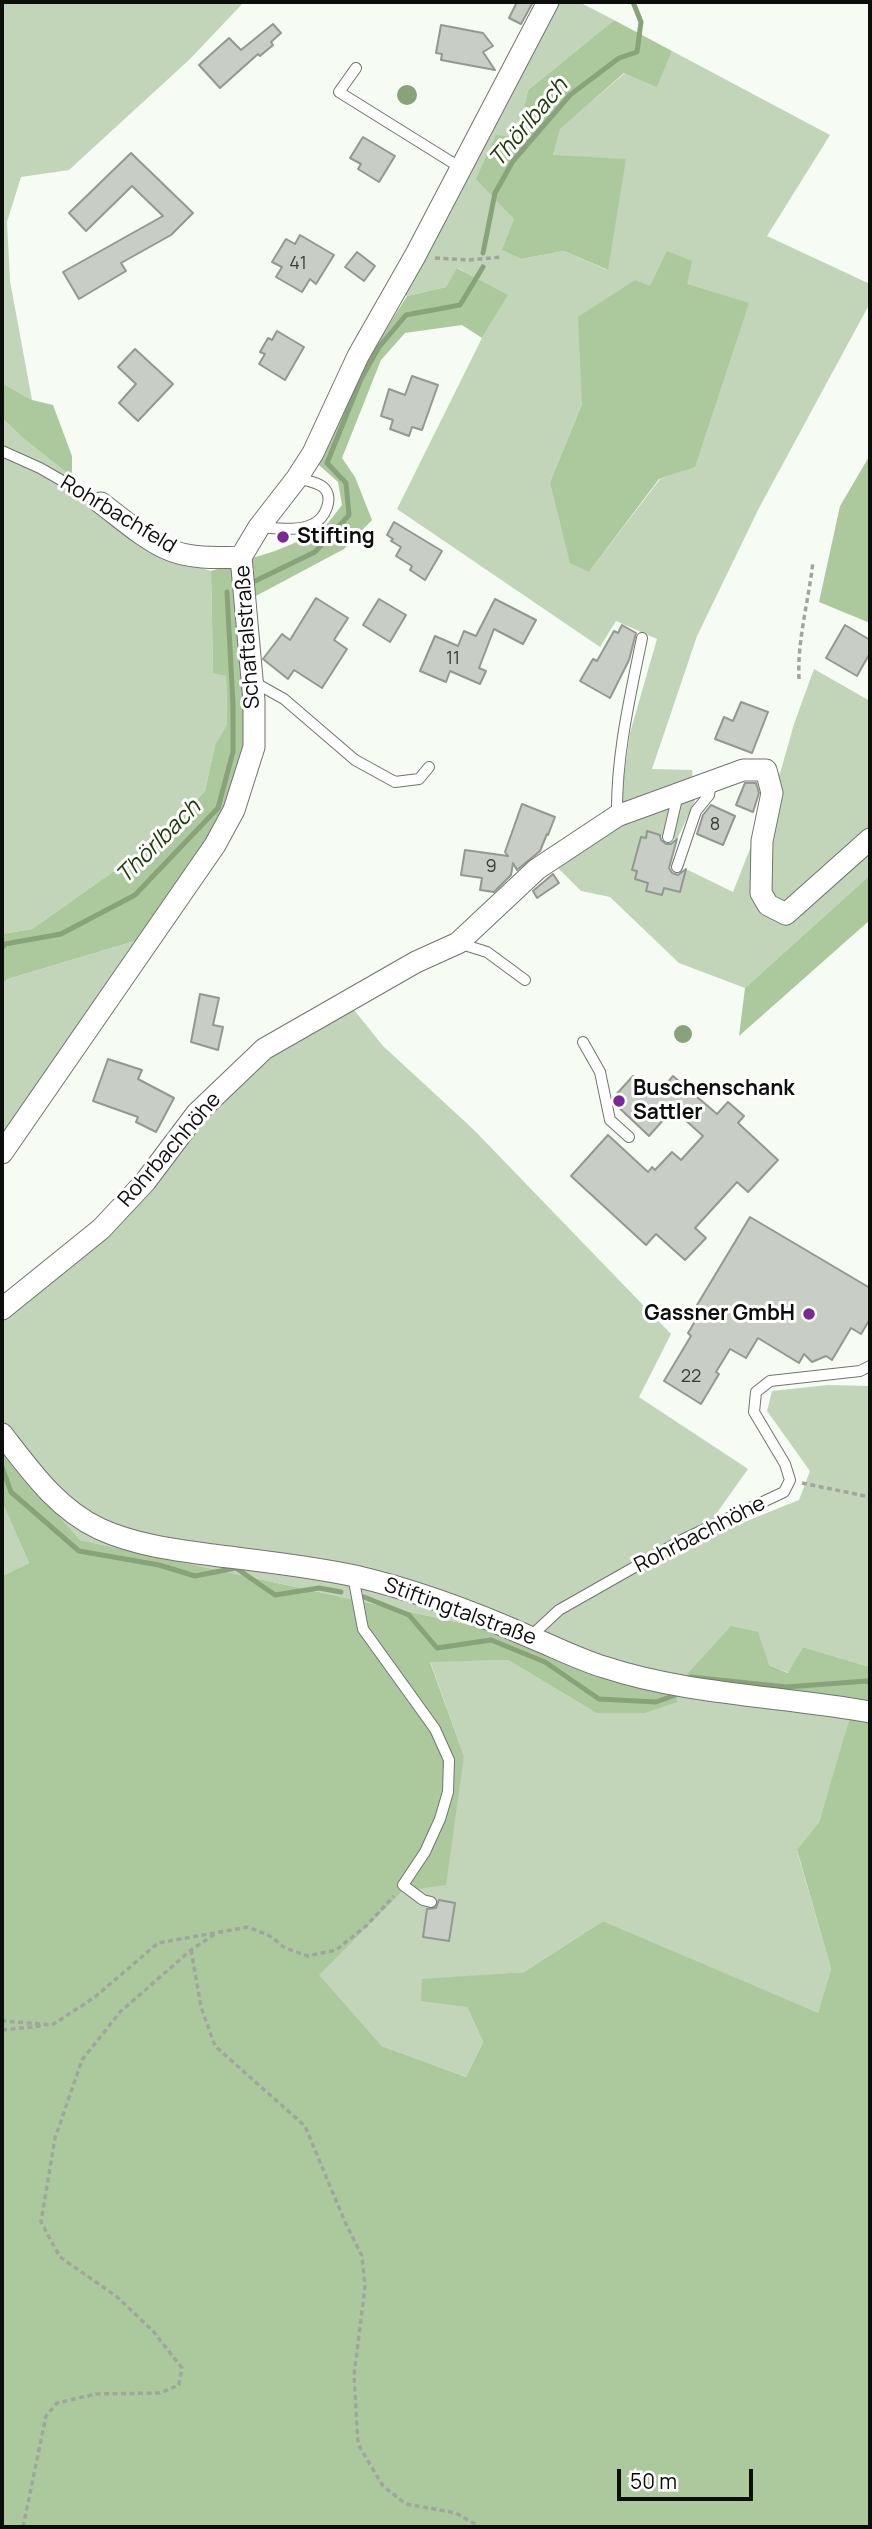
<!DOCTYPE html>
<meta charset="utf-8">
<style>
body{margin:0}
#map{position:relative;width:872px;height:2529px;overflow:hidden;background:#f6fbf3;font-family:Manrope,sans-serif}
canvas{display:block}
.frame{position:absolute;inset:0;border:4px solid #0c0e0c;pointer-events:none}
.scale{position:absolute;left:617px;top:2469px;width:136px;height:32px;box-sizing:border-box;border:4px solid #0c0e0c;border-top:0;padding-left:9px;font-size:21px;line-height:24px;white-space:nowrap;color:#0c0e0c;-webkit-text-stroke:5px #fff;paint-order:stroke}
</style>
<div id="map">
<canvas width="872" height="2529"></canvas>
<div class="frame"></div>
<div class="scale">50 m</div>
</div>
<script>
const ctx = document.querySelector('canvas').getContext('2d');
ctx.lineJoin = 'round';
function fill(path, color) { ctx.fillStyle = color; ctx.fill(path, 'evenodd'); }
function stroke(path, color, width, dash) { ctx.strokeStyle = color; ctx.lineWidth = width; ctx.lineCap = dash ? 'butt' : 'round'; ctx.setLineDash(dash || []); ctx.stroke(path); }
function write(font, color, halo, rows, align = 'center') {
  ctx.font = font + ' Manrope,sans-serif'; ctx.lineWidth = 6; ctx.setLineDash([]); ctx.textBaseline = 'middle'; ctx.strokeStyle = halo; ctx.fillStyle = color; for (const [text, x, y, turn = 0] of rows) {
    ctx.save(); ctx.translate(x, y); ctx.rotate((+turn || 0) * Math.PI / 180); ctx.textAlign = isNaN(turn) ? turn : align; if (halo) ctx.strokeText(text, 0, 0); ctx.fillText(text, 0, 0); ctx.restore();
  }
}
fill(new Path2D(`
 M2,2H244L190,59L69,170L21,177L7,222L10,281L32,400L2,383Z
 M539,2H579L614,20L528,90L518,138L514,220L503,250L521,259L564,251L607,270L553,155L559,129L625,73L657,86L672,51L830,135L767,236L870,284V303L759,508L697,636L652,769L692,770L695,801L677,839L648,832L646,838L641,837L632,869L637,871L635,879L648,883L646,891L662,895L664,888L680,891L686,869L733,892L781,770L794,724L814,669L870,701V875L745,988L679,963L610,897L581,891L557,867L582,847L625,824L622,791L630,733L657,639L616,621L600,647L397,509L482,338L507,296L458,268L446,287L407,296L391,286ZM650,286L695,466L660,479L589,572L550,482L582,404Z
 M2,418L24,439L72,477L97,513L160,555L211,571L213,672L226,676L227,726L215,745L205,791L125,873L114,871L32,929L2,934Z
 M135,941L2,1135V984L8,979Z
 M342,995L383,1046L473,1129L671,1334L639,1397L748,1469L697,1541L799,1500L810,1471L767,1411L772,1391L828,1385L870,1386V1667L803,1647L789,1673L769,1665L683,1679L855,1704L819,1822L797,1851L831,1969L818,2014L603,1921L524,1972L422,1980L467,2007L483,2042L466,2077L382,2046L318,1975L403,1891L464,1756L430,1661L508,1660L596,1713H646L677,1702L507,1633L80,1540L2,1450V1297L95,1225L137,1176L192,1106Z
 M2,1502L29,1563L2,1576Z`), '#c2d5b8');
fill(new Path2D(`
 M614,20L672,51L657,87L624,73L560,129L553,155L626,159L608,270L564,251L521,259L502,250L514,219L476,179L496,135L518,137L528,90Z
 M667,251L692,261L687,284L749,303L695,467L659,479L589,572L570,563L550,482L582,404L578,317L635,280L650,286Z
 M457,268L508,295L482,338L462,325L405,333L381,360L342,458L355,477L372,520L344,549L254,597L247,735L236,787L197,854L135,941L8,979L2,984V934L32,929L114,871L126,873L205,791L215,745L227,725L226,676L213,673L211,571L275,551L321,532L342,505L338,482L319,465L357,376L407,296L446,287Z
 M2,383L32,400L53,405L72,456V477L24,439L2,418Z
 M870,455V623L819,602L840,506Z
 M870,875V920L739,1036L745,988Z
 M2,1450L80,1540L507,1633L672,1689L678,1702L646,1713H596L508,1660L430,1662L464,1756L446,1885L403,1891L319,1975L382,2046L466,2077L483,2042L467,2007L421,2001L422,1979L524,1972L603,1921L818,2013L831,1969L797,1850L819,1822L854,1704L683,1679L731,1626L758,1632L769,1665L788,1673L803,1647L870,1667V2527H2V1576L29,1563L2,1502Z`), '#acc99d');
fill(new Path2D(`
 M397 95a10 10 0 1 1 20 0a10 10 0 1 1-20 0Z
 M674 1034a9 9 0 1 1 18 0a9 9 0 1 1-18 0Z`), '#88a379');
stroke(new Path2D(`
 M483,253L495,193L513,161L570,95L619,58L637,52L641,22L633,2
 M251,583L315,552L349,515L346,483L327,463L361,379L379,347L406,315L460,305L483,267
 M2,948L5,944L61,934L135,895L218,808L233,752V705L227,592
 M2,1467L11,1492L79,1551L159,1565L195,1576L236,1568L275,1595L319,1588L341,1592
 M364,1597L409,1615L437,1648L491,1640L545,1662L599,1699L656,1702L678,1694
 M691,1677L786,1687L867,1681L870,1683`), '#88a379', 5);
const building = new Path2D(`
 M517,2H533L521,24L509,18Z
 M273,24L281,33L271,42L273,45L260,56L258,54L220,88L199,65L229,38L241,50Z
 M441,25L483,33L493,46L483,52L495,70L441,60L442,54L436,53Z
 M363,137L395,156L379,182L358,169L361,164L350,158Z
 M131,153L193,213L171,235L121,263L126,271L79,299L63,272L163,216L132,186L86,231L69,213Z
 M300,235L334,255L316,284L310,279L302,292L276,277L282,267L272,262L286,239L295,244Z
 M357,252L375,266L364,281L345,267Z
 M277,331L304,347L285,380L259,364L265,354L260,352L268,338L272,340Z
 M135,349L173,384L138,421L119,403L136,384L118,367Z
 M412,376L438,385L422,430L412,427L409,436L390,429L393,420L381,416L389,389L405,395Z
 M394,522L442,551L425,580L410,570L412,566L396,556L401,547L391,541L393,539L387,535Z
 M316,598L348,618L334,640L347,649L322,688L294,670L288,679L263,659L282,634L290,640Z
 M379,599L406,615L390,642L363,625Z
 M495,599L536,620L523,644L494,629L479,668L486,671L480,684L450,671L446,682L420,671L435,636L458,646L464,631L476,636Z
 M622,625L636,633L629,660L610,698L580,681L593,659L597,661L614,631L618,633Z
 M845,625L870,640V653L857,676L826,658Z
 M741,702L768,712L752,753L715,739L724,717L733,721Z
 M745,783H756L759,793L753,812L736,805Z
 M522,804L555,817L548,835L547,834L540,851L517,870L513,863L511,875L494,892L480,890L482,878L461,875L465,850L508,856L505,852Z
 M711,805L735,816L723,845L697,834L703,815Z
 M647,831L660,835L661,840L666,844H671L677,839L669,868L672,873L678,875L686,869L680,892L664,888L662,895L646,891L648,883L635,879L637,871L632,870L641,837L646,838Z
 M553,874L559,883L537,898L533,891Z
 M200,994L219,998L213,1025L223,1027L218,1050L191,1042Z
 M108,1059L142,1070L138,1079L174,1098L156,1132L136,1122L138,1117L93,1101Z
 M633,1076L656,1096L673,1076L717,1114L728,1102L744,1116L738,1123L778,1160L748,1192L737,1182L695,1228L706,1238L685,1260L656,1234L646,1245L571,1176L608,1135L648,1172L652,1167L655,1170L672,1152L681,1160L703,1136L673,1109L649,1136L614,1103L613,1098Z
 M750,1217L870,1288V1319L861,1334L851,1328L832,1360L826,1356L812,1362L804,1354L799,1363L758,1338L746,1358L730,1349L716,1372L719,1374L701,1404L664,1381L691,1336L688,1333L697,1318L691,1315Z
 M439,1900L455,1903L449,1941L423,1937L427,1909L436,1908Z`);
fill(building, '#c8cdc5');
stroke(building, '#939891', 2);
const service = new Path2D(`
 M356,68L339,92L461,168
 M2,451L40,468L101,503
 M259,527C275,528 298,532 313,524C325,519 335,497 323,487C317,482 305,480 297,478
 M252,681L284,699L355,760L395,782L419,779L429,767
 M617,816C616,756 630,697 642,638
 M668,837L678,794
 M677,867L696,811L709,795L711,783
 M458,943L487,952L525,980
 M583,1042L600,1072L610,1120L629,1137
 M353,1576L363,1629L435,1729L449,1760L448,1792L440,1819L425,1852L403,1885L423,1900L431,1902
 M530,1637L559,1610L684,1539L784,1492L790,1480L785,1464L754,1412L756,1392L770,1381L860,1371L870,1366`);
const minor = new Path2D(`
 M101,503C121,518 142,537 165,548C188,559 216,558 241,557
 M2,1153L215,845L234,810L254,747V701L241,557L259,527L297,478L313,453L358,356L415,256L548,2
 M2,1309L101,1229L145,1182L197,1113L264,1049L416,962L458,943L537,869L617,816L743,770H766L772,793L762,841L761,893L768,905L786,914L870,839
 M2,1434C30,1470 57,1509 100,1529C135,1545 175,1550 213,1555C260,1561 309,1566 355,1576C415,1590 474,1612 530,1637C555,1647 578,1659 604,1667C689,1695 782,1696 870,1712`);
stroke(service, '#70756e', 12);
stroke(minor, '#70756e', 23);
stroke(new Path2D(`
 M435,258L469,260L501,257
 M799,679C797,640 809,600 813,561
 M802,1483L870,1497
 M191,1950L201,2007L215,2046L305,2126L345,2222L362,2256L365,2287L354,2375L358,2444L383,2486L406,2504L456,2513L480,2527
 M2,2019L4,2021L52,2025L95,1997L158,1943L248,1927L270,1936L285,1948L308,1956L336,1950L366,1926L394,1896
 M2,2030L41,2026
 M23,2527L46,2416L57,2403L96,2394L160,2393L179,2385L182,2368L153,2331L116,2296L60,2257L41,2222L55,2138L82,2060L120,2012L191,1950L215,1934`), '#a1a59f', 3.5, [5, 3.5]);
stroke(service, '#fff', 10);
stroke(minor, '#fff', 21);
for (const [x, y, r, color] of [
 [283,537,7,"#792898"],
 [619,1101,7,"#792898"],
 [809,1314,7,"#792898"]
]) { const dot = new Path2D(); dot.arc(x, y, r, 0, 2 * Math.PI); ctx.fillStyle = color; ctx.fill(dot); stroke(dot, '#fff', 2.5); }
write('18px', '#3b3e3a', null, [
 ["41",298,264],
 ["11",453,659],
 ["8",715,825],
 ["9",491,867],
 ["22",691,1377]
]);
write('21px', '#0c0e0c', '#fff', [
 ["Rohrbachfeld",118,515,31],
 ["Schaftalstraße",248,637,-94],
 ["Rohrbachhöhe",170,1150,-49],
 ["Rohrbachhöhe",700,1535,-27],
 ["Stiftingtalstraße",460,1612,20]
]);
write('bold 21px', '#0c0e0c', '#fff', [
 ["Stifting",297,537],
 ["Buschenschank",633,1089],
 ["Sattler",633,1113],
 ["Gassner GmbH",795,1314,"right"]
], 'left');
write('italic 23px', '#1e390a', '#fff', [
 ["Thörlbach",529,123,-50],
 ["Thörlbach",159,842,-45]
]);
</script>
